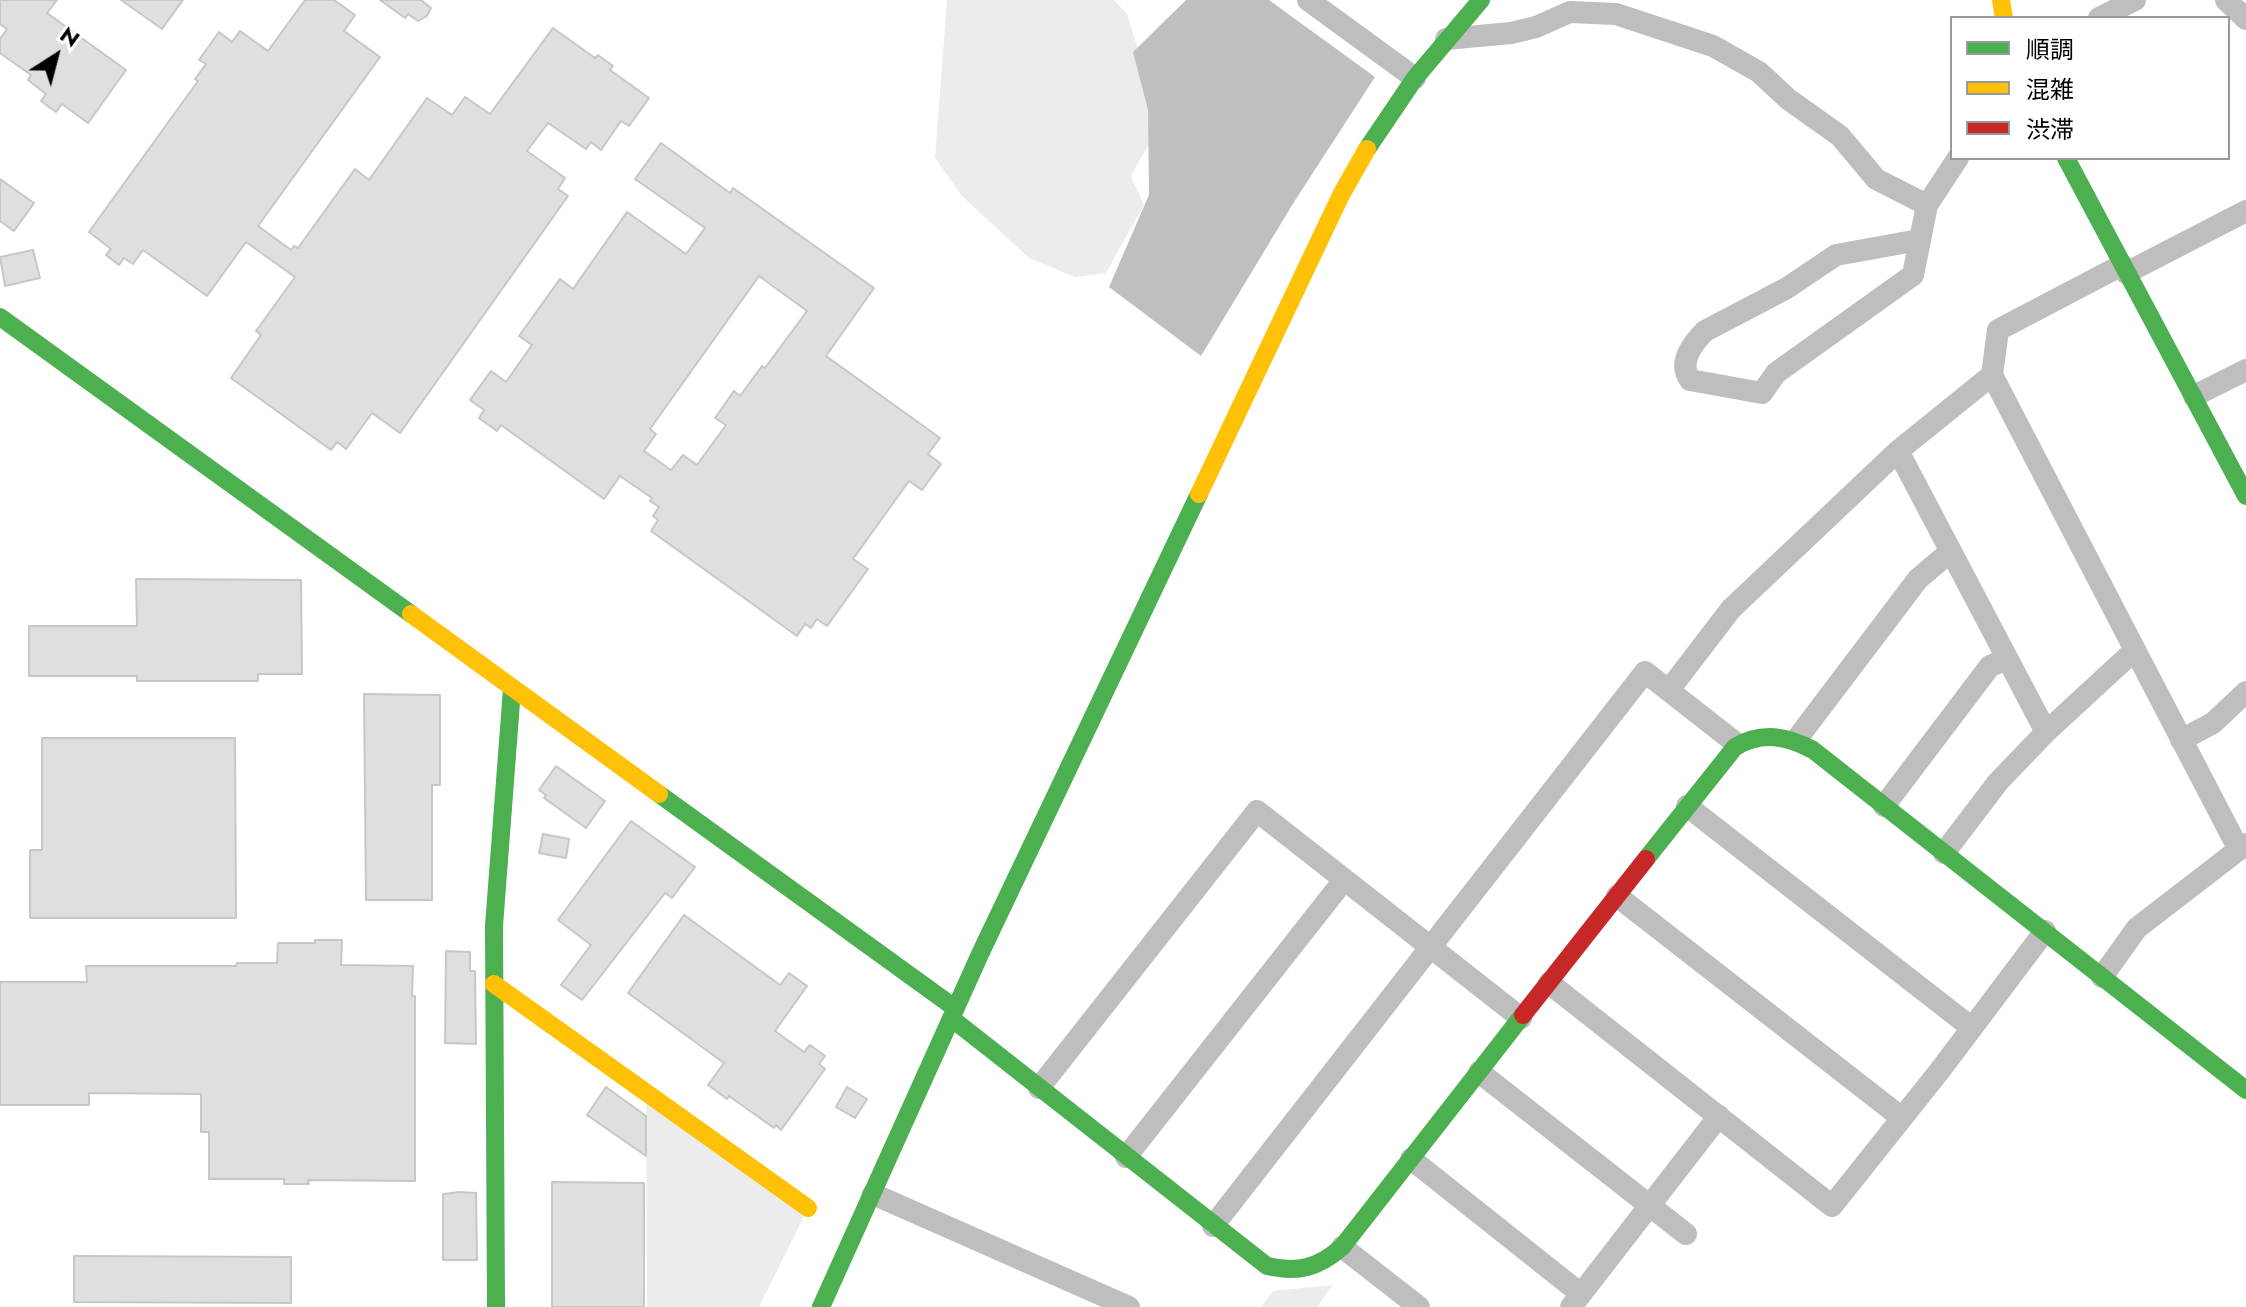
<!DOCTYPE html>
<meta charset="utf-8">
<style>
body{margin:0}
#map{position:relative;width:2246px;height:1307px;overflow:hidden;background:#fff;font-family:Jost,"Noto Sans JP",sans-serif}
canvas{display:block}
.legend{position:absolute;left:1950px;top:16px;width:280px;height:144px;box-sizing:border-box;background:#fff;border:2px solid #999;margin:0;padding:10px 14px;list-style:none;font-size:24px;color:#000}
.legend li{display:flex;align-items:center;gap:16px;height:40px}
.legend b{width:40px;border:2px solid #999}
.north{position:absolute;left:16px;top:16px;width:80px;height:80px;-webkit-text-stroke:6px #fff;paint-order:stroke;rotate:36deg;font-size:22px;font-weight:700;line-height:32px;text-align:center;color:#000}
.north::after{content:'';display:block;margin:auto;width:28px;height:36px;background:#000;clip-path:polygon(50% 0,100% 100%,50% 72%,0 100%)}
</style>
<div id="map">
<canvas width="2246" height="1307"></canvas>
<ul class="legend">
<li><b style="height:10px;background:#4caf50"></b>順調</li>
<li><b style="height:10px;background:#ffc107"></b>混雑</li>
<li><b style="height:10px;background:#c62828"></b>渋滞</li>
</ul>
<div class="north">N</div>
</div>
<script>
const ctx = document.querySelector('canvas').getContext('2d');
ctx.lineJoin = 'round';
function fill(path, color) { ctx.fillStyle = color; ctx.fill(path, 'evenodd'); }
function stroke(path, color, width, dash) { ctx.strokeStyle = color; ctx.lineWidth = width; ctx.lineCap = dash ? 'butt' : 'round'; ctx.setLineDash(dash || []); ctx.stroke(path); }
fill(new Path2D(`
 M947,0H1114L1127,14L1148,82L1153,136L1131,176L1144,205L1106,273L1075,277L1029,258L962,196L935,158Z
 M646,1100L805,1214L759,1307H647Z
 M1333,1285L1317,1307H1261L1273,1291Z`), '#ececec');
fill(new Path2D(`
 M1186,0H1269L1375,77L1294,202L1201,356L1109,287L1149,195L1148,110L1133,52Z`), '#bfbfbf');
const building = new Path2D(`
 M0,0H57L47,13L126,70L88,123L62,104L56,112L41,101L46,94L28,80L31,75L0,53V39L7,29L0,24Z
 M121,0H183L162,29Z
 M305,0H334L355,15L344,31L380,57L258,226L291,250L294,246L298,248L355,169L369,180L427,98L452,115L465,97L490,114L553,28L595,58L598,55L613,66L610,70L649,98L629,126L621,121L601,150L591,142L586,149L548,123L527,151L565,178L558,189L568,196L400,433L372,413L346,449L337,442L331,450L231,378L261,335L256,331L295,277L246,242L207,296L143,250L133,264L124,258L119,265L106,255L111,249L89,232L198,81L195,79L206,64L199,60L219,32L232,42L240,31L268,51Z
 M380,0H421L431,8L427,16L418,21L408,14L405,18Z
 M661,143L730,193L733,188L874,288L826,356L940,438L928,454L941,464L922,490L909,481L853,559L868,569L827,626L817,619L811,628L805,624L797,636L651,531L658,520L653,516L659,507L650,501L652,498L620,476L604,499L501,425L497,431L479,418L484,410L470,400L491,371L506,382L532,345L519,336L560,279L573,289L627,212L686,254L705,228L635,179ZM759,276L807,311L765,368L762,366L740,396L734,391L715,418L726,425L697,465L683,455L671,470L644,451L656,434L650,429Z
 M0,179L34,203L14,231L0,221Z
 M33,250L40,278L5,286L0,257Z
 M136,579L301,580L302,674H258V681H137V676H29V626H137Z
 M364,694L440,695V785H432V900H366Z
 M42,738H235L236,918H30V850H42Z
 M556,766L605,801L586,828L544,798L546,795L539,790Z
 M631,821L695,867L672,898L665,893L582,1000L561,985L591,945L558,920Z
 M543,834L569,839L566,858L539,853Z
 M684,915L780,985L789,973L807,986L775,1031L804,1052L810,1045L825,1056L819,1064L825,1069L781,1130L776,1125L774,1128L729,1096L727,1099L708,1085L724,1063L628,993Z
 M315,940H342L341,965L413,966L412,996H415V1181L308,1180L309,1184H284V1179H209V1132H201V1094L89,1093V1105H0V982H87L86,966H236L237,963H277L278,943H315Z
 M446,951L470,952V971H475L476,1044L445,1043Z
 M606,1087L646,1116V1156L587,1115Z
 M847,1087L867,1099L855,1118L836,1107Z
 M552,1182L644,1183V1307H552Z
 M459,1192L476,1193L477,1260H443V1194Z
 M74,1256L291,1257V1303L74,1302Z`);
fill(building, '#dfdfdf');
stroke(building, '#c7c7c7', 2);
stroke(new Path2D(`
 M1308,0L1415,78
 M2226,0L2246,19
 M2099,18L2135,0
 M1446,39L1511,33L1536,27L1570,12L1616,14L1713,46L1759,72L1788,99L1840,136L1876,179L1927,205L1958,158
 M1919,240L1836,255L1787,288L1705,331C1692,344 1678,363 1690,380L1762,393L1776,373L1913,275L1927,205
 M2122,265L1998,330L1992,375L2239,850
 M2126,273L2246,211
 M2194,396L2246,370
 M1898,451L2046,732
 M1669,690L1731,609L1898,451L1992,375
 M1796,740L1918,579L1951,551
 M2181,740L2213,723L2246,692
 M1687,806L1972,1028
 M1884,806L1990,666L2007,659
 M1944,853L1998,782L2046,732L2135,650
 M1617,896L1902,1118
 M2102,977L2137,928L2246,844
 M1549,983L1832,1206L1941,1069L2045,931
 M1479,1072L1686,1234
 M1039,1088L1257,811L1521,1018
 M1126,1157L1344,880
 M1411,1159L1581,1294
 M873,1194L1129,1307
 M1213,1226L1645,672L1737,744
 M1342,1247L1419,1307
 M1571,1307L1719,1116`), '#bebebe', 22);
stroke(new Path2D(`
 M1367,149L1415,78L1481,0
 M2066,158L2246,496
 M0,317L411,614
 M659,794L955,1008
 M1646,859L1735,747C1762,731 1787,736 1813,750L2246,1090
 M951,1018L1267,1266C1298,1273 1318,1268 1342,1247L1523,1015
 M496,1307L494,926L512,689
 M821,1307L981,952L1199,494`), '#4caf50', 18);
stroke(new Path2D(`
 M2001,0L2004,18
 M1199,494L1341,195L1367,149
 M411,614L659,794
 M494,984L808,1208`), '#ffc107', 18);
stroke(new Path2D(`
 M1523,1015L1646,859`), '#c62828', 18);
</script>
